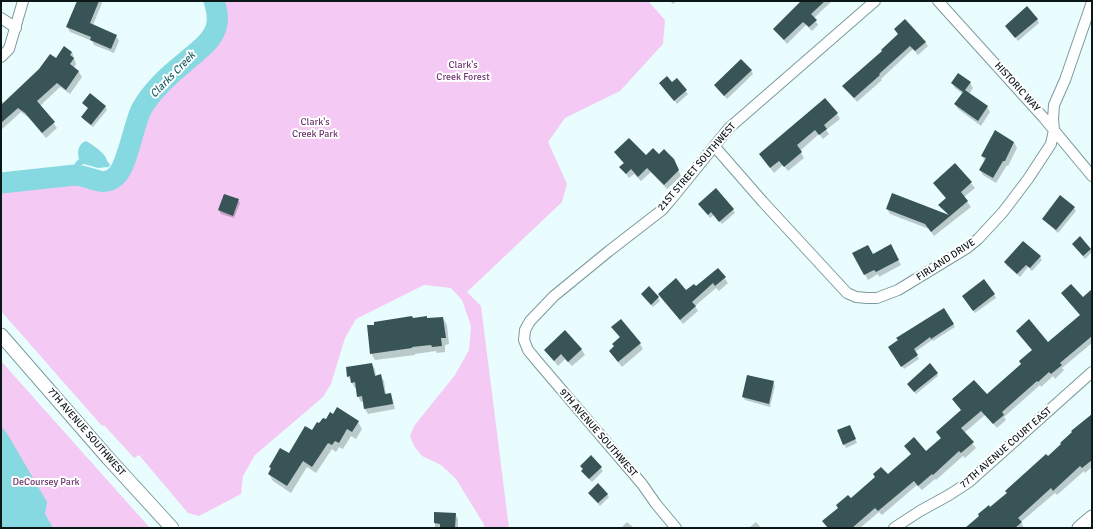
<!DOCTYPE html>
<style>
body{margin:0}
#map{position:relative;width:1093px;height:529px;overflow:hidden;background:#e9fdfe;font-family:Signika,sans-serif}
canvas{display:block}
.frame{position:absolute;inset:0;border:2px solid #0c1718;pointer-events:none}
</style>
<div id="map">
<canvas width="1093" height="529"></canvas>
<div class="frame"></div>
</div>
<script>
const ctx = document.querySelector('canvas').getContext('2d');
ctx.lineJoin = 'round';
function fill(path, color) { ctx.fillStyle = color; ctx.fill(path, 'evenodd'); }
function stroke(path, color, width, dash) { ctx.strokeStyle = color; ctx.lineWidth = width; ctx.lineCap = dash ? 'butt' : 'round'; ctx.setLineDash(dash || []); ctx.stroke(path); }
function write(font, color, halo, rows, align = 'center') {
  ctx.font = font + ' Signika,sans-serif'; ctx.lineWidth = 4; ctx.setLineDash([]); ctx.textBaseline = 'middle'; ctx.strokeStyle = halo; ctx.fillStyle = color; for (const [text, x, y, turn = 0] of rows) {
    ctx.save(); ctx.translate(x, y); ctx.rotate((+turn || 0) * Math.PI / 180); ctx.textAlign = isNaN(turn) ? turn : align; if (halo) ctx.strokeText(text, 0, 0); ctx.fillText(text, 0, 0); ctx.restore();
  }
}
fill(new Path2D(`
 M221,1H648L665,20L663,44L620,91L565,118L548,142L567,184L562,202L467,292L481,306L509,528H485L483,523L456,479L441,465L422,456L414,446L410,436L414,426L455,375L469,350L471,326L462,300L451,288L424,285L356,319L345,338L331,384L323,397L255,455L243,476L241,494L199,516L188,513L139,455L134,458L104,425L102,426L1,311V188L72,179C88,181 107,195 121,183C131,174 135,160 138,148C142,135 152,108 159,97C163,92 169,87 174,82C179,77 184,71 189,67C211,47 230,33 221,1Z
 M1,361L150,528H1Z`), '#f4c9f3');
fill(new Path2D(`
 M86,141C92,144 101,151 105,156C107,160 107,162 110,164L109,167L98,168L84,164L78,166L75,165V163L79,159C77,152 78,144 86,141Z
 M1,426L8,435L47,502L45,514L53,528H1Z`), '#86d9e0');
fill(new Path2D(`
 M78,1H101L102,3L93,25L116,36L119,41L114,53L94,45L92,41L70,32L67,27Z
 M670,1H676L673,4Z
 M807,1H832L814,18L818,25L812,31L806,25L787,44L774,29Z
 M1037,19L1039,23L1018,41L1006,26Z
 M895,30L925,42L928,46L918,55L913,49L881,79L882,80L857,102L844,86L883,51L899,35Z
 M72,52L76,64L74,68L79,72L82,77L70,94L60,87L40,106L57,128L46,138L29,118L21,112L1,130V100L4,103L56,59Z
 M751,70L753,74L727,99L717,88Z
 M676,79L688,94L677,104L660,83H672Z
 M952,83H970L973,88L969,94L987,107L990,112L981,126L958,109L955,104L963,94L955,88Z
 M83,103L105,106L107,110L93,127L84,120L83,117L89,109Z
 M837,114L840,119L826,130L829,134L823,139L819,134L800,151L804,158L788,171L783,165L774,173L760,154Z
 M1014,142L1017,148L1008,166L1007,165L996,183L983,175L980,170L985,161L982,156Z
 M615,152L646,156H659L676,165L681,176L667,189L651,172L641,181L634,174L629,178L621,167L624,164Z
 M955,164L975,188L964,197L971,207L934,236L929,229L890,214L887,209L949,216L940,205L946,199L934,184Z
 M224,195L238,200L240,203L234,218L221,214L219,210Z
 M701,207L733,209L735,213L722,224L714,215L710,218Z
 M1074,208L1076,211L1058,233L1046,222L1044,219Z
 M1073,244L1090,249L1092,252L1085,259Z
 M891,246L901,265L879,277L878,274L868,280L854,253L873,255Z
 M1040,257L1042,260L1032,271L1028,267L1020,277L1007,266L1005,262Z
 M718,269L728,283L719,291L716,288L695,306L698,311L683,324L659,295L686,292L696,288Z
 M1092,291V343L1062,368L1064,370L1055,379L1053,376L1041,387L1040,385L1004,417L1006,420L997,428L985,415L964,433L976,448L965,458L963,456L936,480L935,479L922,490L917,485L882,515L879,512L860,528H828L824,521L851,500L888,476L912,455L906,446L926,452L941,439L937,432L962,411L953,400L986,396L1081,316L1062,293L1083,299Z
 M642,294L658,298L660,301L653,307Z
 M994,294L996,298L975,313L965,299Z
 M943,310L955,327L933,341L932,340L915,352L919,359L904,369L891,351L899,341Z
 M443,318L447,325L449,344L445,345V352L437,353L436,351L415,354V355L375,360L371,353L413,319H428Z
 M612,327L640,344L643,349L622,367L610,352L620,338Z
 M565,332L582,350L585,355L572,366L565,359L558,366L545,350Z
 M372,364L375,369L376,376H381L384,381L386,395L390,394L393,400L395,409L368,414L365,409L364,401L361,402L358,396L357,388H355L348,376Z
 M937,373L938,376L916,394L908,384Z
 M773,382L775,386L770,407L745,400L743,397Z
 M334,415L358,422L362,429L356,439L351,436L343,449L339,447L336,452L332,449L316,473L307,467L291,493L273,481L269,474L272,469L270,467L289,454L320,425Z
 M1092,415V467L1085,473L1084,471L1057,495L1055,493L1021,522L1024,528H966L1048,457Z
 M851,429L857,443L846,448L844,444Z
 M591,457L603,471L592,482L584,474V470Z
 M607,494L609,497L600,506L591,496Z
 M435,513L455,514L458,519V528H435Z
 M627,522L634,528H621Z
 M756,522L761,528H749Z`), '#0003');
stroke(new Path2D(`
 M1,183L75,175C89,175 102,188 115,177C127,168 133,127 141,110C151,91 168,76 184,63C195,53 211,43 216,28C219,18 217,10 214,1`), '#86d9e0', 21);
fill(new Path2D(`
 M77,1H99L90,23L117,35L111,49L90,40L91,37L66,27Z
 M801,1H825L811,14L817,20L809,27L803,22L784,40L773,29Z
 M1027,6L1038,19L1015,38L1005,26Z
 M905,19L926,42L915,51L910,46L879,74L880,75L854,98L842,86L882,51L881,50L898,34L894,29Z
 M64,46L72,52L70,55L74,58L70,64L79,71L66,90L57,83L37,101L55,122L42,133L25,113L18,108L1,123V105L39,69L50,54L56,58Z
 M741,59L752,70L724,96L714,85Z
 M958,73L971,82L965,90L988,106L978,121L954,104L963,92L951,83Z
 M667,76L672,82L677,78L687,90L674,101L659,83Z
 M90,93L106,106L91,125L81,117L88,108L82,103Z
 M825,98L838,113L824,125L827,129L819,135L815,130L797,145L802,152L784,167L779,161L770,168L759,154Z
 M995,130L1014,142L1005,161H1003L993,178L979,170L986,158L981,156Z
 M629,138L646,155L653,148L659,154L664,149L674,159L679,170L664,185L647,168L638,177L631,169L626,174L619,167L624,163L614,152Z
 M955,163L972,182L961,192L968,201L931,232L925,224L886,209L892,193L949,215L938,205L946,198L933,183Z
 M716,188L734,209L719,222L711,212L708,215L698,204Z
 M224,194L239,199L233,216L218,210Z
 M1060,195L1075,207L1056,230L1042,219Z
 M1080,236L1091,249L1083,256L1072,244Z
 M1023,241L1041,256L1030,268L1026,265L1017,274L1004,262Z
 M891,244L899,260L876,272L874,270L864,275L852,253L868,245L873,254Z
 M718,268L726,277L715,286L713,283L692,302L696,306L680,320L658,294L676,278L686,290L694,284L696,286Z
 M984,279L995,294L973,311L962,296Z
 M1071,284L1083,297L1092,289V336L1060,363L1062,365L1051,374L1049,372L1038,382L1037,381L1002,412L1004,415L993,424L981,411L961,428L974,442L961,453L959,451L933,475L932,474L918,486L914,481L878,511L875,508L852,528H828L822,521L838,508L836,505L848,495L851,498L875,477L873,474L881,467L888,474L911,454L904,446L914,437L926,451L941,438L936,432L961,410L952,399L974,380L987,394L1021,364L1019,361L1032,350L1016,331L1029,319L1048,342L1080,315L1061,293Z
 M649,286L659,297L651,305L641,294Z
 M944,308L954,324L931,339L930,337L914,349L918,355L901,367L888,347L898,340L896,338Z
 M412,316L413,318L427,316V318L443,317L446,338H441L442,346L432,347L431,345L412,347V348L370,354L367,325H374V322Z
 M621,319L641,343L618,362L609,351L614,346L612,344L620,337L611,327Z
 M565,330L582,349L568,362L561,354L554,361L544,350Z
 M372,363L375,376L381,374L385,394L391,393L393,404L364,409L362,396L357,397L355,382L351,383L350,376L347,377L346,367Z
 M930,363L938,373L914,392L907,384Z
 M747,375L774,381L769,404L742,397Z
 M337,407L359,421L352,432L347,429L339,443L335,441L332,445L328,443L312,467L303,461L287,486L268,474L271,468L269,467L280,448L289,453L305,426L312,430L317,422L319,423L323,418L326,419L330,412L333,414Z
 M1092,414V460L1082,468L1080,466L1053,491L1051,488L1018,518L1022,522L1015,528H965L979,516L978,514L989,505L990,507L1007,493L1005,491L1046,454L1048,456L1061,444L1060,443L1072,432L1071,431Z
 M850,425L856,439L843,445L837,430Z
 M591,455L602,467L589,479L581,471L583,469L580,466Z
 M598,483L608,494L598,503L588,493Z
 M434,512L456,513L455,528H440V524L434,523Z`), '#385456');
const minor = new Path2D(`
 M938,1L1043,117L1092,176
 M1,18L16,28
 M1,57L9,49L23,1
 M715,147L763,202L847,293L856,297L867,298H877L898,290L967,248L978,239L1003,212L1028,179L1051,144L1054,130L1053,119L1054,105L1065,80L1092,2
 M676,528L656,504L642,484L537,361L528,350L524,340L525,330L530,321L554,296L609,251L662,210L669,202L729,128L875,1
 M894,528L920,511L949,495L969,482L1092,372`);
const tertiary = new Path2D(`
 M1,335L108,458L172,528
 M1079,528L1092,517`);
stroke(minor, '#7c9a9d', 12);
stroke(tertiary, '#7c9a9d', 15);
stroke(minor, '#fff', 10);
stroke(tertiary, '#fff', 13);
write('10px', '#6e366f', '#fff', [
 ["Clark's",463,65],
 ["Creek Forest",463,77],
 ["Clark's",315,122],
 ["Creek Park",315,134],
 ["DeCoursey Park",46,482]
]);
write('10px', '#0c1718', '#fff', [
 ["HISTORIC WAY",1017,87,48],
 ["21ST STREET SOUTHWEST",697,167,-49],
 ["FIRLAND DRIVE",946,260,-33],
 ["7TH AVENUE SOUTHWEST",86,432,49],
 ["9TH AVENUE SOUTHWEST",598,433,49],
 ["77TH AVENUE COURT EAST",1006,448,-41]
]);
write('italic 11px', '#1e6368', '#fff', [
 ["Clarks Creek",173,75,-46]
]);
</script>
